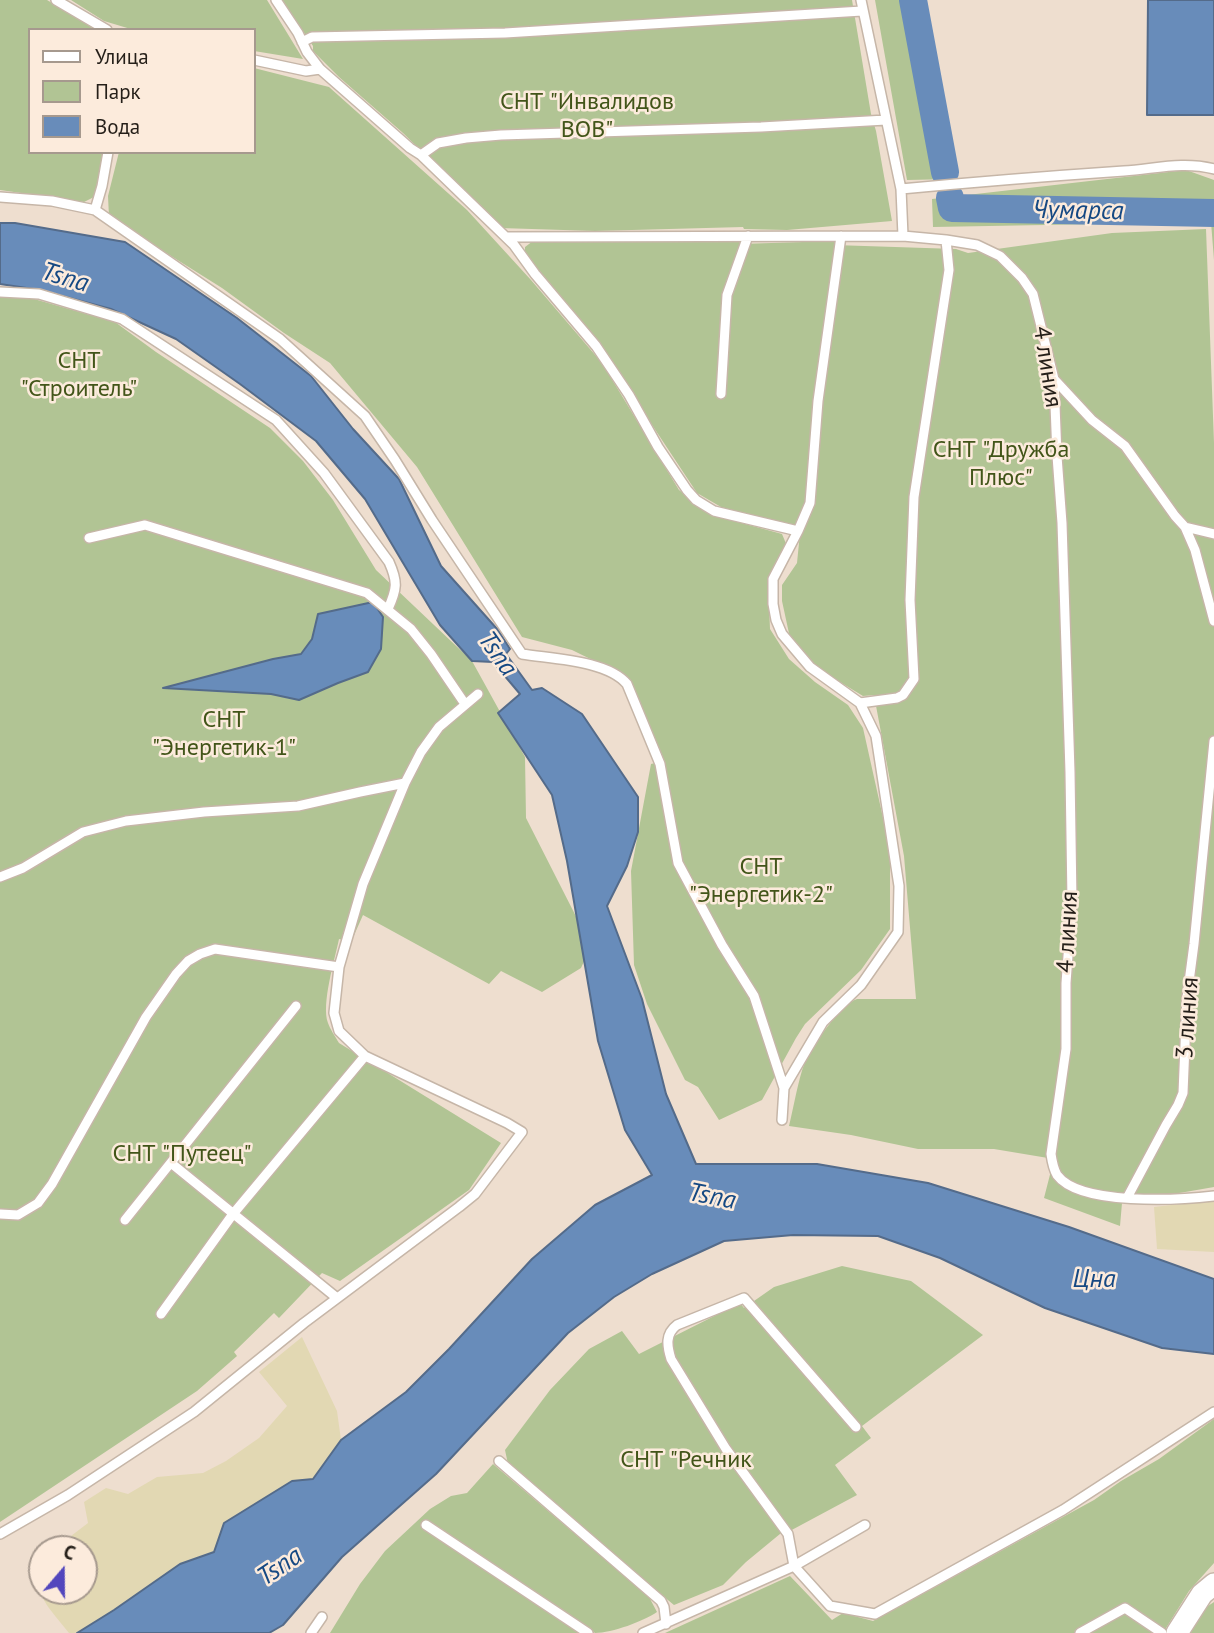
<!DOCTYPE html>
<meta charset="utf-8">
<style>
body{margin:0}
#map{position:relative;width:1214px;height:1633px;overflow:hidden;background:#eedecf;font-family:"PT Sans",sans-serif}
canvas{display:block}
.legend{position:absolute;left:28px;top:28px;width:228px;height:126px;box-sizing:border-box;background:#fcebdc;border:2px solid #a6998e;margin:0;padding:9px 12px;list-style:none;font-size:21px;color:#251f19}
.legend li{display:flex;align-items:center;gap:14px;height:35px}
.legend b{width:35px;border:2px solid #a6998e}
.north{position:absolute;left:28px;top:1535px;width:70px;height:70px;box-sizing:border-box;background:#fcebdc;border:2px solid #a6998e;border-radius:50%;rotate:20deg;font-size:19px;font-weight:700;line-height:28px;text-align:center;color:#251f19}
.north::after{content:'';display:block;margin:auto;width:24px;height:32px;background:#5246bd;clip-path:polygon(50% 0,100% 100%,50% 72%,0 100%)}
</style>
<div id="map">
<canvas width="1214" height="1633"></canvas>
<ul class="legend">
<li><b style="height:9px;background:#fff"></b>Улица</li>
<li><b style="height:19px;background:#b1c494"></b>Парк</li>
<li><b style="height:19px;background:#688cba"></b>Вода</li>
</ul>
<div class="north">С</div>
</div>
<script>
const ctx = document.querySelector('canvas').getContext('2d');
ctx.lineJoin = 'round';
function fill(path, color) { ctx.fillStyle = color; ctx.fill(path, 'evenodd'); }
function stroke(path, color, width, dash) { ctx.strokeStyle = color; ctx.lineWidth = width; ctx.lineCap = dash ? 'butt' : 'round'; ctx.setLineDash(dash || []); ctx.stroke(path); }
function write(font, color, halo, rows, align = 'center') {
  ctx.font = font + ' "PT Sans",sans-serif'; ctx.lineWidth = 5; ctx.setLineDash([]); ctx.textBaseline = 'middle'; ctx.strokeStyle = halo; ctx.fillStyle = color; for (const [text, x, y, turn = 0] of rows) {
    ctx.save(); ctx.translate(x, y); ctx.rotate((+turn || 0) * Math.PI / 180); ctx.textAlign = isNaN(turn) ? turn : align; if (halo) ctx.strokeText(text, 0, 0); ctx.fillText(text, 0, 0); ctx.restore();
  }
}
fill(new Path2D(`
 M0,0H47L96,30H30V152H104L94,197L84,202L0,190Z
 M71,0H267L303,59L254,51V30H134L104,21Z
 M282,0H852L871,114L876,131L892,221L787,230L744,229L743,227L595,231L500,228L403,133L339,77L313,51V46Z
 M875,0H920L953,179L907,180Z
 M254,68L329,87L467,210L531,280L602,363L679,490L704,509L720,517L782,534L787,546L768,581L770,629L789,659L815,682L848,705L863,728L890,849V929L861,970L805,1024L796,1038L762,1100L719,1120L698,1087L685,1080L647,1004L634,965L631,871L651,764L660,762L652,736L627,677L572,650L522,637L417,467L330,363L284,333L222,288L109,217L108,196L119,152H254Z
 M1186,170L1214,180V260L1211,222L933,227L932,199Z
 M1206,229L1214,443V1187L1122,1203L1120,1226L1044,1198L1054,1159L994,1149H918L851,1135L789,1126C794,1106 798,1080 805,1062C811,1047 842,1003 857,999H916L904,856L874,695L863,696L812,665L790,638L782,601V585L797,563L800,533L792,526L721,507L697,493L590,331L525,254V247L533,241L739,239L740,244L834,241V245L956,249L968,253L1112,233Z
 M0,296L34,299L115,322L156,352L270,428L303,461L333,500L376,570L472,661L525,757L526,818L591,946L581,968L542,992L501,971L489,984L363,915L351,942L339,939C335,959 321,1004 328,1023C330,1029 335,1036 339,1043L501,1143L469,1190L340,1281L322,1273L279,1318L274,1313L234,1352L237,1356L197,1391L0,1522Z
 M842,1266L911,1281L983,1335L862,1426L871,1438L835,1465L857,1495L788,1532L786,1529L746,1562L723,1585L674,1605L586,1533L508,1464L505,1450L550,1390L589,1349L622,1331L639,1354L740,1303L744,1308L774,1287Z
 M1214,1419V1563L1189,1591L1163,1633H665L790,1576L832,1620L843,1613L873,1621L1094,1500L1121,1481L1159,1459Z
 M493,1464L649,1597L657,1612C644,1621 612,1633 595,1633C592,1631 589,1628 586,1625L581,1633H330L360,1584L385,1551L430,1509L451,1496L467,1493Z
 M1214,1602V1633H1190L1205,1608Z`), '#b1c494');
fill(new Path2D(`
 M1214,1200V1252L1157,1249L1154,1207Z
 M302,1337L337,1411L341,1440L313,1479L292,1481L215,1552L180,1564L114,1610L77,1633H69C50,1608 31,1595 42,1562V1591H84V1549H54L88,1523L84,1502L106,1488L128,1494L157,1477L203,1473L226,1461L259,1438L287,1406L259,1372Z`), '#e2d8b3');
const water = new Path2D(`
 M1148,0H1214V115H1147Z
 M0,223H15L125,242L237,318L311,376L353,429L399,479L441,566L498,630L510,649L506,654L532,690L542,688L582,714L638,797V832L627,866L607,906L642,999L666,1094L696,1164H817L928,1183L1069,1227L1214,1279V1354L1162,1348L1045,1308L940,1258L878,1236L793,1235L724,1241L652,1274L614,1297L568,1333L436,1474L342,1557L283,1625L269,1633H77L114,1610L180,1564L214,1552L224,1523L292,1481L313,1479L341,1440L406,1392L449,1349L532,1259L595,1205L652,1175L625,1130L598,1041L567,861L552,795L498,713L520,694L493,662L472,661L440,625L365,499L316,441L240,384L176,339L111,309L40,290L0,284Z
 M373,602L383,617L381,649L368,672L338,683L299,700L271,694L163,688L273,659L301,654L312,639L318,614Z`);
fill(water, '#688cba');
stroke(water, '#546b8a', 2);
stroke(new Path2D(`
 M913,0L945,172
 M950,198L952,208L1214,213`), '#688cba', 28);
const service = new Path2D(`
 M56,0L107,30
 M276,0L298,33L307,52L320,69L410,148L421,155L514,245L535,274L596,346L629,395L658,447L687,490L696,500L714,511L798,531L773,579V604L776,620L782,634L810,667L860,703L897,698L903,695L914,679L910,600L914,497L949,270L946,240
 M861,0L901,189L903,236
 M302,42L312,37L505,33L862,11
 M254,60L306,71L320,69
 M421,155L438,143L466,138L501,135L761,127L886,120
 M901,189C975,182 1050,176 1124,171C1155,169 1183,161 1214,169
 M0,197L52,201L95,210L280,339L365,416L395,460L432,520L522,654C552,659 607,660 627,684L660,764L678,863L722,945L754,996L784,1088
 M95,210L102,186L108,152
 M506,237L903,236L946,240L977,245L1000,256L1022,278L1033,294L1054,379L1057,456L1062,523L1070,772L1072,901L1066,983V1049L1051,1154C1052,1161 1053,1168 1057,1175C1080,1206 1179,1200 1214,1196
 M0,292L39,294L122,319L276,420L324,473L389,562C398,582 397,589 388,609
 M1054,379L1092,420L1125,446L1175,516L1185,527L1214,534
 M721,394L727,295L748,236
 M1185,527L1195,550L1214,621
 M798,531L810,503L818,401L841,236
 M89,538L145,525L367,593L411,629L431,654L465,704
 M0,877L23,868L83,832L126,821L204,812L298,806L360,792L405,783
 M782,1120L784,1088L823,1022L861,985L898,932L899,886L876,736L860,703
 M171,1163L337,1298
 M1127,1198L1166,1125L1178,1105L1183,1093L1187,997L1194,944L1214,741
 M0,1214L18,1215L38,1203L52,1184L146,1017L176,974L188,961L200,954L215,949L339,967
 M125,1220L296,1006
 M161,1314L233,1214L365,1056
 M856,1427L744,1298L677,1325C665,1334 667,1346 671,1359L726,1449L788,1534L794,1566L865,1525
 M499,1461L661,1601L664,1607L666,1624
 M426,1525L588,1633
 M0,1534L68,1495L194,1412L304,1323L459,1207L475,1194L522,1132L507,1123L365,1056L339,1031L334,1013L339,967L363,884L405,783L421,752L439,727L478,694
 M311,1633L322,1617
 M643,1633L794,1566L830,1606L875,1614L1063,1510L1214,1412
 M1080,1633L1125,1608L1162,1633`);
const tertiary = new Path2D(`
 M1177,1633L1202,1594L1214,1584`);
stroke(service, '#c6b6a8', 12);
stroke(tertiary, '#c6b6a8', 24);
stroke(service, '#fff', 9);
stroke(tertiary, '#fff', 21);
write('24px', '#425519', '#fcebdc', [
 ["СНТ \"Инвалидов",587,102],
 ["ВОВ\"",587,130],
 ["СНТ",79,361],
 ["\"Строитель\"",79,389],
 ["СНТ \"Дружба",1001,450],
 ["Плюс\"",1001,478],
 ["СНТ",224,720],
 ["\"Энергетик-1\"",224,748],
 ["СНТ",761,867],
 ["\"Энергетик-2\"",761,895],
 ["СНТ \"Путеец\"",182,1154],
 ["СНТ \"Речник",686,1460]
]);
write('24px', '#251f19', '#fcebdc', [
 ["4 линия",1047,367,81],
 ["4 линия",1068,932,-87],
 ["3 линия",1188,1018,-86]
]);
write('italic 26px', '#164983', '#fcebdc', [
 ["Чумарса",1078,211,1],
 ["Tsna",65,278,17],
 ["Tsna",497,654,55],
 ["Tsna",712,1197,11],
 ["Цна",1094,1280],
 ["Tsna",280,1567,-34]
]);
</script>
